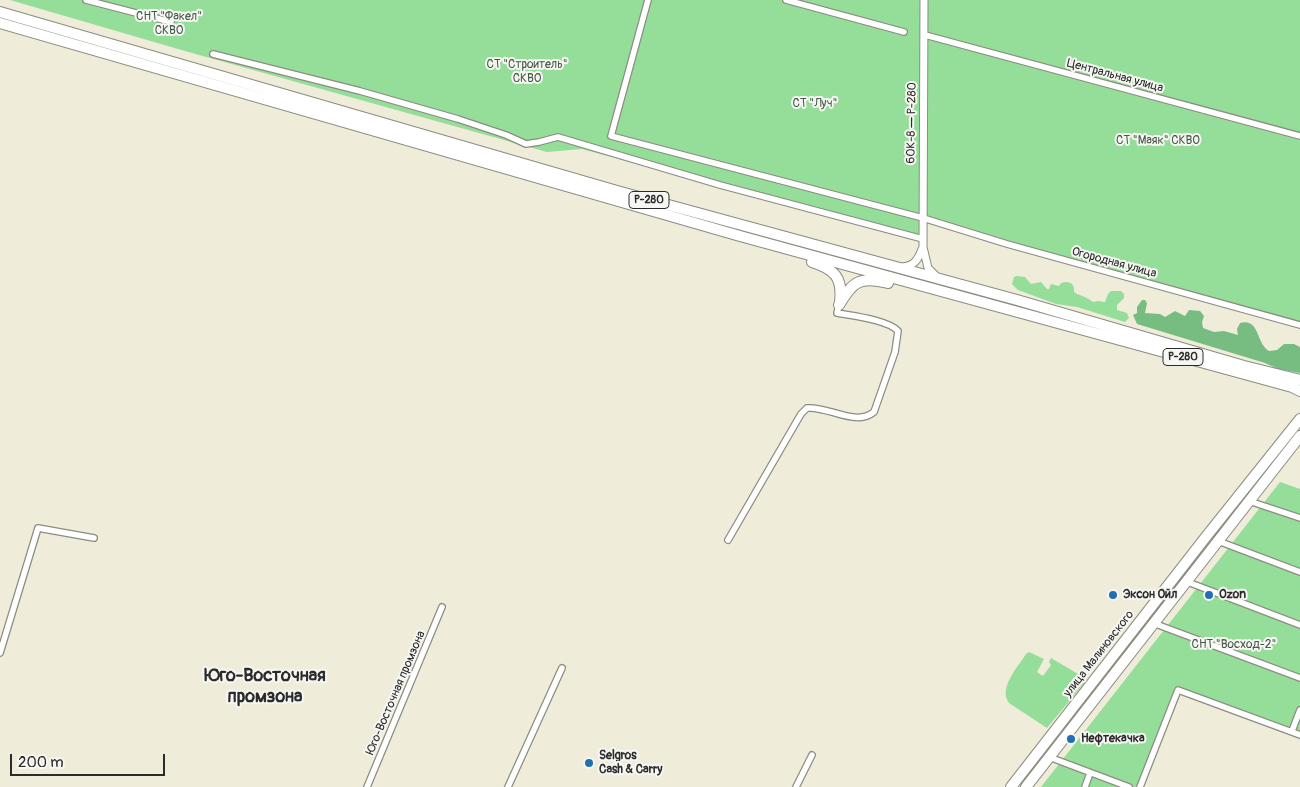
<!DOCTYPE html>
<meta charset="utf-8">
<style>
body{margin:0}
#map{position:relative;width:1300px;height:787px;overflow:hidden;background:#efecd9;font-family:Pangolin,sans-serif}
canvas{display:block}
.scale{position:absolute;left:10px;top:754px;width:155px;height:22px;box-sizing:border-box;border:2px solid #2b2b2b;border-top:0;padding-left:6px;font-size:15px;line-height:18px;white-space:nowrap;color:#2b2b2b;-webkit-text-stroke:4px #f6f6f2;paint-order:stroke}
</style>
<div id="map">
<canvas width="1300" height="787"></canvas>
<div class="scale">200 m</div>
</div>
<script>
const ctx = document.querySelector('canvas').getContext('2d');
ctx.lineJoin = 'round';
function fill(path, color) { ctx.fillStyle = color; ctx.fill(path, 'evenodd'); }
function stroke(path, color, width, dash) { ctx.strokeStyle = color; ctx.lineWidth = width; ctx.lineCap = dash ? 'butt' : 'round'; ctx.setLineDash(dash || []); ctx.stroke(path); }
function write(font, color, halo, rows, align = 'center') {
  ctx.font = font + ' Pangolin,sans-serif'; ctx.lineWidth = 4; ctx.setLineDash([]); ctx.textBaseline = 'middle'; ctx.strokeStyle = halo; ctx.fillStyle = color; for (const [text, x, y, turn = 0] of rows) {
    ctx.save(); ctx.translate(x, y); ctx.rotate((+turn || 0) * Math.PI / 180); ctx.textAlign = isNaN(turn) ? turn : align; if (halo) ctx.strokeText(text, 0, 0); ctx.fillText(text, 0, 0); ctx.restore();
  }
}
fill(new Path2D(`
 M10,0H920V241L582,149L547,152L185,51Z
 M927,0H1300V326L926,223Z
 M1017,276L1025,277L1031,284L1041,282L1047,289H1049L1051,284L1059,286L1061,283C1069,280 1075,283 1074,292C1079,296 1086,296 1093,302L1098,301L1105,302L1108,294L1111,291H1121L1124,294V298L1117,305V310L1127,313L1129,318L1125,322L1077,307L1056,304L1018,290L1012,284L1014,277Z
 M1280,482L1300,489V738L1179,693L1142,787H1041Z
 M1029,652L1044,659L1037,672L1043,676L1051,665L1049,662L1051,658L1085,678V682L1047,728L1009,703C998,688 1018,667 1026,654Z`), '#94de9a');
fill(new Path2D(`
 M1142,300H1145L1147,303L1145,313L1160,314L1165,317L1175,311L1185,316L1189,310L1200,311L1204,316L1202,322L1203,328L1214,332L1224,331L1238,335L1237,329L1240,323C1260,318 1256,344 1269,351L1277,350L1284,344H1294L1300,347V373L1278,369L1265,363L1137,324L1133,315L1137,313V307Z`), '#77bd82');
const minor = new Path2D(`
 M86,0L171,22
 M648,0L611,136L923,218L1007,244L1300,325
 M786,0L904,32
 M925,35L1300,136
 M213,54L360,91L458,119L506,135L526,144L539,142L558,137L720,185L923,239
 M1249,501L1300,518
 M728,540L801,414L807,408C829,406 855,427 874,412L895,352L898,331C888,320 853,316 837,313L839,305
 M1218,541L1300,572
 M1185,581L1300,625
 M1153,623L1300,678
 M0,653L38,528L94,538
 M1292,731L1300,710
 M1049,757L1129,787
 M367,787L442,607
 M508,787L562,668
 M796,787L812,755
 M1085,787L1090,773
 M1140,787L1178,690L1300,735`);
const tertiary = new Path2D(`
 M924,0L923,247L928,268L937,277
 M902,267C914,266 918,260 922,249`);
const trunk = new Path2D(`
 M0,12L617,191L1017,300L1244,366L1300,380
 M0,23L740,236L1292,387L1300,391
 M812,262C834,269 843,277 840,302
 M839,305C853,281 860,276 888,283
 M1011,787L1205,538L1300,419
 M1026,787L1300,436`);
stroke(minor, '#8d8c82', 8);
stroke(tertiary, '#8d8c82', 9);
stroke(trunk, '#8d8c82', 12);
stroke(minor, '#fff', 5.5);
stroke(tertiary, '#fff', 7);
stroke(trunk, '#fff', 10);
for (const [x, y, r, color] of [
 [1113,595,5,"#1f6fb2"],
 [1209,595,5,"#1f6fb2"],
 [1071,739,5,"#1f6fb2"],
 [589,763,5,"#1f6fb2"]
]) { const dot = new Path2D(); dot.arc(x, y, r, 0, 2 * Math.PI); ctx.fillStyle = color; ctx.fill(dot); stroke(dot, '#f6f6f2', 2); }
for (const [x, y, w] of [
 [649,200,40],
 [1183,357,40]
]) { const box = new Path2D(); box.roundRect(x - w / 2, y - 8.5, w, 17, 4); ctx.fillStyle = '#f6f6f2'; ctx.fill(box); stroke(box, '#2b2b2b', 1); }
write('bold 11px', '#2b2b2b', null, [
 ["Р-280",649,200],
 ["Р-280",1183,357]
]);
write('12px', '#455847', '#f6f6f2', [
 ["СНТ \"Факел\"",169,17],
 ["СКВО",169,31],
 ["СТ \"Строитель\"",527,65],
 ["СКВО",527,79],
 ["СТ \"Луч\"",815,104],
 ["СТ \"Маяк\" СКВО",1158,141],
 ["СНТ \"Восход-2\"",1234,645]
]);
write('12px', '#2b2b2b', '#f6f6f2', [
 ["Центральная улица",1115,76,15],
 ["60К-8 — Р-280",912,123,-89],
 ["Огородная улица",1114,263,15],
 ["улица Малиновского",1099,654,-52],
 ["Юго-Восточная промзона",396,693,-67]
]);
write('bold 12px', '#2b2b2b', '#f6f6f2', [
 ["Эксон Ойл",1123,595],
 ["Ozon",1219,595],
 ["Нефтекачка",1081,739],
 ["Selgros",599,756],
 ["Cash & Carry",599,770]
], 'left');
write('bold 18px', '#2b2b2b', '#f6f6f2', [
 ["Юго-Восточная",265,676],
 ["промзона",265,697]
]);
</script>
